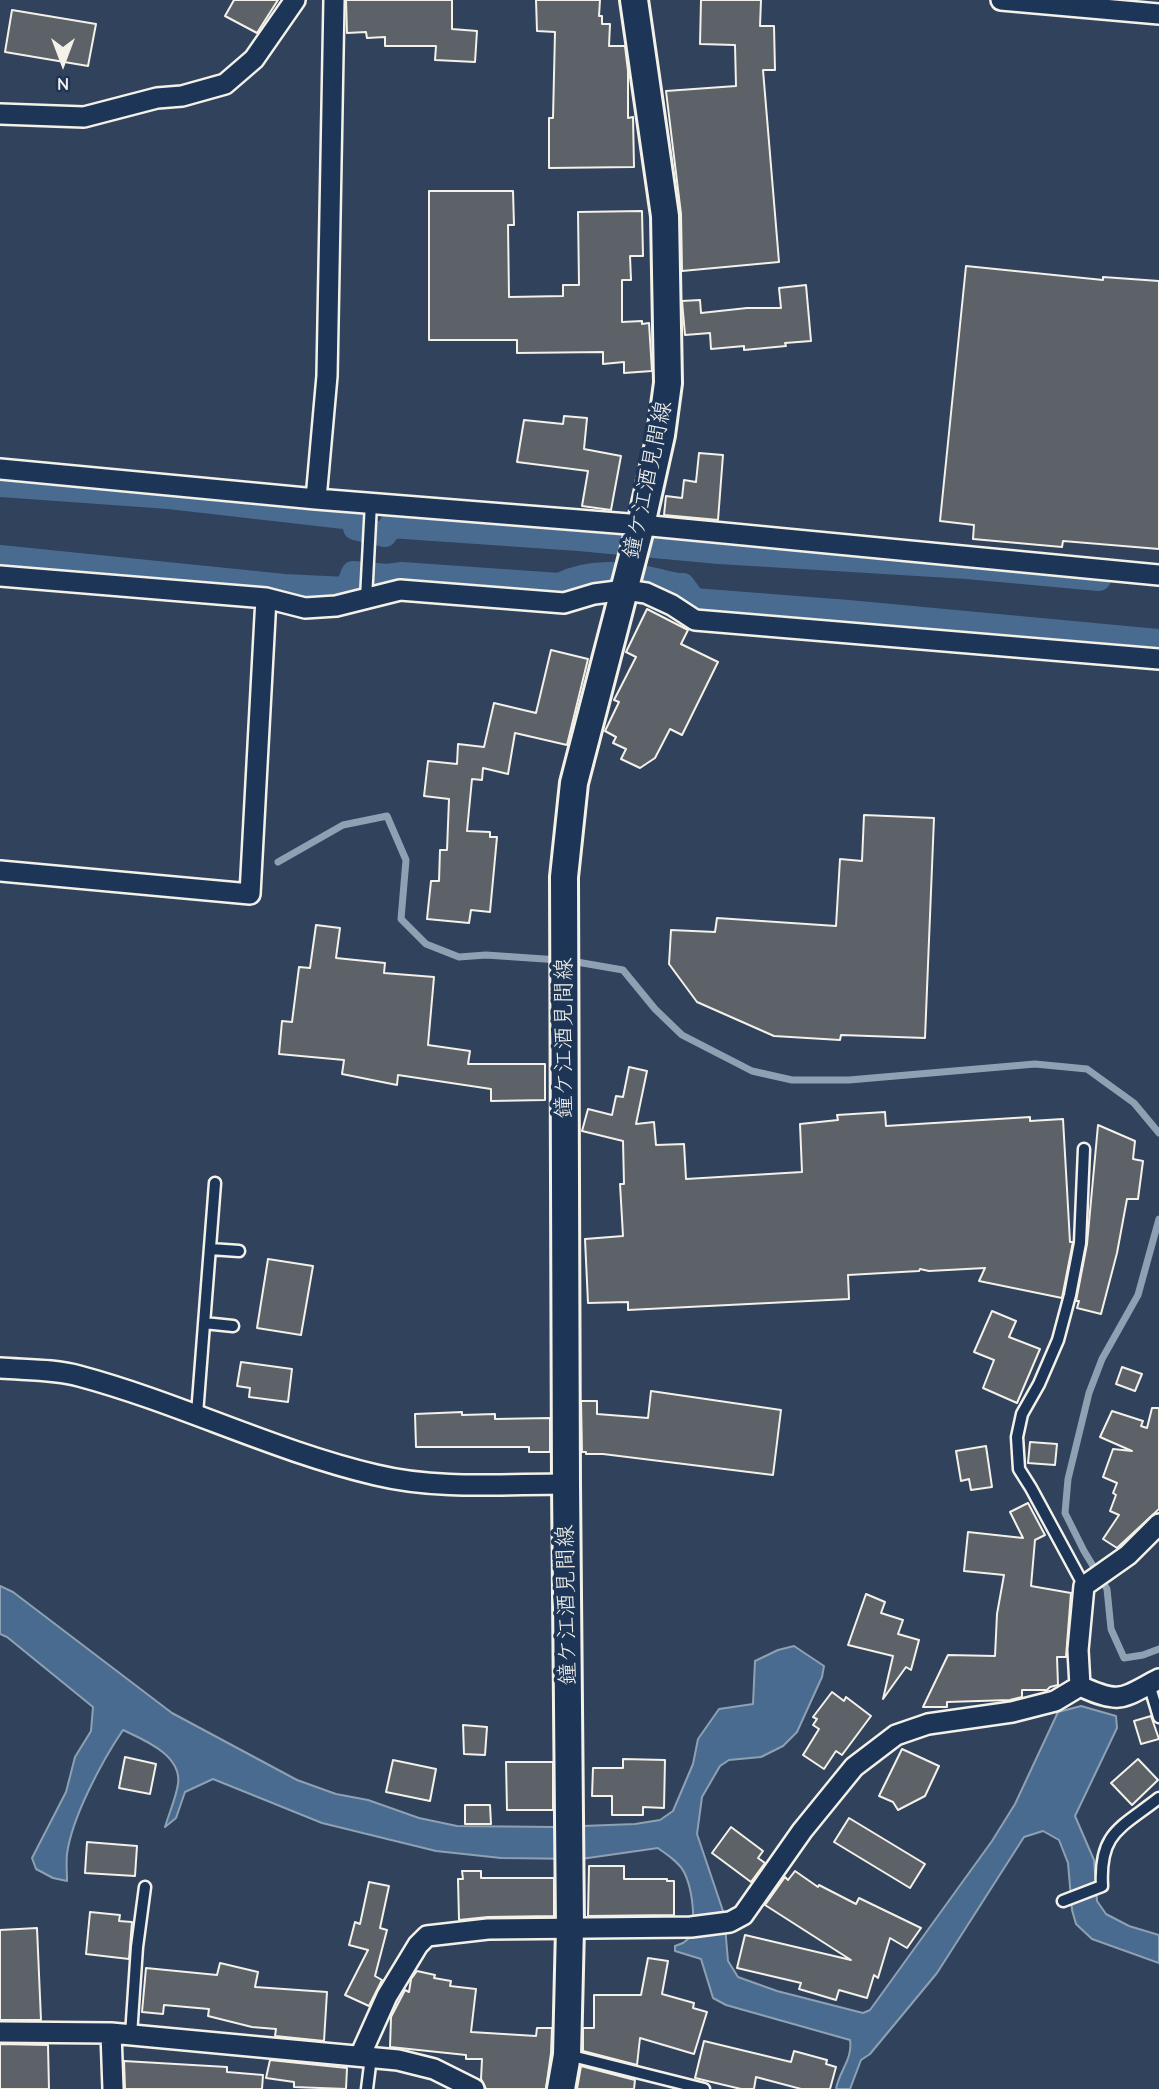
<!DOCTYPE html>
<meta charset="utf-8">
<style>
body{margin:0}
#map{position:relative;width:1159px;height:2089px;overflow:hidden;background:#30425c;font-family:"Comic Neue",sans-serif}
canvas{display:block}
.north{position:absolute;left:28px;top:28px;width:70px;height:70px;-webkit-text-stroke:5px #1d3557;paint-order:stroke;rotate:180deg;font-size:19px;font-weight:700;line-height:28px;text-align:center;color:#f4f1e8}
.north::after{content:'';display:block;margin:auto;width:24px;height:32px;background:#f4f1e8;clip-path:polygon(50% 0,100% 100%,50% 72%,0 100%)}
</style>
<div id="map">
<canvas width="1159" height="2089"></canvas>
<div class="north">N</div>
</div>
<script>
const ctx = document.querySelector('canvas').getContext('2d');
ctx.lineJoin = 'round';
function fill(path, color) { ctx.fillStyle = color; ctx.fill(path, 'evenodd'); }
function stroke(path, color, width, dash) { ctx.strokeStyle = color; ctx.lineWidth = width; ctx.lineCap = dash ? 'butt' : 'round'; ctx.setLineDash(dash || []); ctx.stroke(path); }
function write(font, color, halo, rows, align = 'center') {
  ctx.font = font + ' "Comic Neue","Klee One",sans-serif'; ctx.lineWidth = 7; ctx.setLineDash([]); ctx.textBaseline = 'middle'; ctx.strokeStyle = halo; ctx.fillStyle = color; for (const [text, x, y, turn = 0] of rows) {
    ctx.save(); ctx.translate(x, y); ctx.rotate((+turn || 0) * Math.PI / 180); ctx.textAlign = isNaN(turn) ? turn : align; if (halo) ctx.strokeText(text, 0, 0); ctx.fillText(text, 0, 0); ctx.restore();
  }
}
const water = new Path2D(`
 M0,1586L13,1592L172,1713L297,1780L336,1794L368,1800L419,1818L457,1826L556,1827L635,1824L660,1820L673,1811L693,1764L698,1739L719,1709L753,1704L755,1661L778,1650L794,1646L824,1666L822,1677L797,1732L783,1746L761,1757L729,1760L720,1766L702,1797L697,1834L724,1914L728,1961L738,1977L777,1991L863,2013L870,2010L992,1841L1015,1804L1058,1712L1081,1706L1116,1716L1117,1728L1075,1816L1094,1860L1097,1901L1106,1914L1129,1926L1159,1935V1963L1092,1939L1076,1924L1072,1910L1068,1863L1059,1840L1043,1831L1024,1837L937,1973L870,2054L861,2060L850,2089H836C839,2071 853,2059 850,2040L726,2005L713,1998L701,1959L675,1951V1946L683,1943L693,1935C694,1915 693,1890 684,1872C678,1861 667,1855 658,1848L581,1859L501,1858L436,1851L322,1823L213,1779L185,1792L176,1818L165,1827C169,1813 176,1798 178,1784C182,1755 144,1740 123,1730C102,1761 72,1817 67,1854C66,1863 67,1872 67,1881L53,1878L36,1869L32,1858L66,1792L75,1757L91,1731L93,1707L7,1637L0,1634Z`);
fill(water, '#4a6b90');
stroke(water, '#8ea1b3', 2);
stroke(new Path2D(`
 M278,862L343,825L387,816L406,860L401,919L426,944L459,957L486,955L559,960
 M571,961L623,970L655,1009L682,1035L752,1071L792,1080H849L1035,1064L1087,1069L1134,1103L1159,1133
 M1159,1219L1138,1295L1102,1359L1089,1393L1068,1479L1065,1513L1084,1551L1107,1589L1111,1629L1124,1658L1143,1655L1159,1649`), '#8ea1b3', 7);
stroke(new Path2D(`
 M0,485L169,497L353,518L355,528L385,535L390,526L579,539L719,552L967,567L1099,579
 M0,557L284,586L347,589L353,573L387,576L402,574L559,585C587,571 620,572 651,579C662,581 671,585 683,585L694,600L848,612L1159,641`), '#4a6b90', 24);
const building = new Path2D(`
 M234,0H278L257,33L225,16Z
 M346,0H452V29L477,31L475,62L435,60L436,46H385V37L367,38L366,32L347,33Z
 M536,0H600L599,16H602V24H610L609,46H625L628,71V118L633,117L634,167L549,168V118H553L555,32L537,31Z
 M701,0H761L760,26H774L775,70H763L779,262L682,271L681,214L666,91L736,86L735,45L700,44Z
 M12,10L96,24L88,66L5,52Z
 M429,191H513L514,225H508L509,297L563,296V285H579L578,212L642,211L643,256H630L631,280H622V322L642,321V324L649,323L652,371L624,373V362L603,364V352L517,353V340H429Z
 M966,266L1103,280V277L1159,281V549L1063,541L1062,547L973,539L974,525L940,521Z
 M806,285L811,341L785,343L786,346L744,350V346L711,349L710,333L685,335L682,301L700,300L701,313L747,308H781L779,288Z
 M564,416L587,418L584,449L621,456L611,510L582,506L588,471L517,462L524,420L563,424Z
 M699,453L723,455L718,520L664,515L666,496L682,498L684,480L696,482Z
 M647,609L688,630L681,644L718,662L682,735L670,729L655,758L640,768L621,759L626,749L613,743L616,737L605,731L619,702L614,700L636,657L626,652Z
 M551,650L588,659L567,745L515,733L508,774L483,768L482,780L472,779L467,831L490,832V837H497L490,912L471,910L469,923L427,919L431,881H439L440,850H447L449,799L424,796L428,761L457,764L458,744L484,747L494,703L536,713Z
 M864,815L934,818L925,1038L841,1035L840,1040L774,1036L697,1002L669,964L671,930L715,932L717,918L836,926L840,859L862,861Z
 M316,925L340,928L336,958L385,963L384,973L434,977L428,1045L470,1051L468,1064H545V1100L491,1101V1089L398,1075L397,1085L342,1074L344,1060L279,1054L282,1021L292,1022L299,967L310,968Z
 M629,1067L647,1071L636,1124L654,1122L656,1145L684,1144L686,1179L802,1172L800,1124L838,1120L837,1115L885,1112L886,1126L1030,1117V1121L1063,1119L1070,1242H1073L1062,1298L979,1281L985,1268L929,1271L920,1269L919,1271L848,1275L849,1299L628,1310V1302L588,1303L585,1239L623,1236L620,1184H624L623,1141L582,1131L588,1109L612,1115L616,1096L623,1097Z
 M1098,1125L1135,1141L1133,1159L1143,1161L1138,1199H1127L1117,1253L1101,1314L1077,1308L1079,1301H1076L1087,1244Z
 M268,1259L313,1266L301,1335L257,1328Z
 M992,1311L1016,1321L1009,1337L1040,1349L1017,1403L983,1388L994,1360L974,1352Z
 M241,1362L292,1369L288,1402L249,1397L250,1388L237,1386Z
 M1122,1367L1142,1374L1135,1391L1116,1384Z
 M651,1391L781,1410L773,1475L603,1454H586V1452H582L581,1401H597V1414L648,1418Z
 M1152,1408H1159V1509L1117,1548L1103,1539L1119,1515L1110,1511L1116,1495L1113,1493L1117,1483L1103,1477L1113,1449L1132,1451L1100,1437L1112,1411L1143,1421L1141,1426L1147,1428Z
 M462,1412V1415L495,1414V1419L550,1418V1452H529V1447H416L415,1414Z
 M1030,1442L1057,1444L1055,1465L1028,1463Z
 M986,1446L992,1487L971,1490L969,1479L961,1481L956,1451Z
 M1028,1503L1045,1535L1035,1540L1031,1586L1071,1593L1066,1657H1057L1058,1685L1050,1687L1047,1690H1022V1697L1010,1700L947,1702V1707H923L948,1655L995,1656L997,1614L1004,1575L964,1571L968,1532L1023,1538L1010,1512Z
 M866,1594L885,1602L881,1613L903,1620L898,1634L919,1640L911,1670L906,1667L883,1699L893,1656L848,1645Z
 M832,1692L844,1701L846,1697L871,1716L842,1755L836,1751L824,1769L803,1755L819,1729L813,1725L817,1719L813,1717Z
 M1151,1716L1159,1739L1141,1744L1134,1721Z
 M463,1725L487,1727L485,1755L464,1754Z
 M902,1749L939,1766L925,1796L898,1810L893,1802L879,1796Z
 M125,1757L156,1764L150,1794L119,1788Z
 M623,1759L665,1760L664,1808L643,1807V1815H612V1796H592L593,1768H623Z
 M1138,1759L1158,1780L1132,1805L1111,1783Z
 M393,1760L436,1769L430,1801L386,1792Z
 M506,1762H553V1810H507Z
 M465,1805H490L491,1824H465Z
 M849,1818L925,1864L910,1888L834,1842Z
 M731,1827L763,1851L758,1858L765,1863L751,1882L712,1853Z
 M87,1842L137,1846L135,1876L85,1873Z
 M589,1866H624V1879H667V1881H674V1915L588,1916Z
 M462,1871H481V1878H554V1916L488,1917L459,1920L458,1879H463Z
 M795,1871L818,1887L819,1885L856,1904L859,1898L921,1928L907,1948L890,1938L878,1978L874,1975L867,1998L839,1990L836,2000L799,1989L801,1983L737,1968L745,1935L851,1960L765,1905L785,1877L788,1880Z
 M369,1882L389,1886L380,1928L387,1930L375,1976L382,1980L369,2006L345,1995L368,1950L349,1945L355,1922L360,1924Z
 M90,1912L120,1915L119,1921L132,1922L129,1959L86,1954Z
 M37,1928L41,2020H0V1930Z
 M648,1958L668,1961L662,1994L694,2003L693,2008L707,2012L694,2054L640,2038L637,2065L583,2051V2028H594V1995H641Z
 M220,1963L258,1972L255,1987L327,1992L324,2041L275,2036L276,2029L252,2027L208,2016L209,2009L164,2005L163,2014L142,2012L146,1968L217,1975Z
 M417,1971L435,1975L434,1978L451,1981L450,1986L476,1989L471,2032L536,2036L537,2028H552L551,2053L546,2089H486L481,2079L482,2059H466V2055L390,2047L391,2017L405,1990L409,1992L411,1979Z
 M704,2041L791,2062L794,2051L827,2060L826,2064L836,2067L830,2089H801L756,2077L754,2089H741L695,2078Z
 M0,2044L48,2045L49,2089H0Z
 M270,2060L347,2068L346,2089L294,2087V2082L266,2078Z
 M124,2061L227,2067V2072L263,2075L262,2089H125Z
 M581,2066L635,2080L634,2089H577Z`);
fill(building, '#5d6168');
stroke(building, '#f4f1e8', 2);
const service = new Path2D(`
 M366,599L371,503
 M1084,1149L1080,1243L1070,1295L1058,1340L1039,1384L1022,1414L1017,1437L1019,1469L1031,1488L1084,1586
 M210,1249L239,1251
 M204,1323L233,1326
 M197,1414L215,1183
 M1149,1684L1159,1717
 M1063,1901L1102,1886C1099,1832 1121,1828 1159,1798
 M131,2035L137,1947L145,1887
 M568,2055L704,2089
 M367,2089L371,2057`);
const minor = new Path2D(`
 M1001,0L1159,14
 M0,114L84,117L157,98L182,96L225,84L254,59L295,0
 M0,469L316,499L641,525L1159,575
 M316,499L327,376L334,0
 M0,576L266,598L305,608L336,606L400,590L564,603L594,594L625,590L646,593L672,605L695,620L1159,659
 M0,871L250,894L266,598
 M0,1368C25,1370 54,1369 79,1376C180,1403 274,1451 376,1475C438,1490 503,1484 566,1484
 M1080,1686L1078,1650L1084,1586L1128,1555L1159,1524
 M1080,1686C1121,1705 1122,1698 1159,1679
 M0,2032L111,2033L398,2060L434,2069L474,2089
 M111,2033L113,2089
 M360,2056L387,1996L418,1945L427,1936L488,1929L691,1927L730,1922L743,1915L802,1831L854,1767L896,1735L928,1724L1012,1712L1055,1701L1080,1686`);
const secondary = new Path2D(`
 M561,2089L567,2055L570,1928L566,1484L564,877L574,783L641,525L661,435L668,383L665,216L634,0`);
stroke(service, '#f4f1e8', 15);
stroke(minor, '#f4f1e8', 24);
stroke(secondary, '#f4f1e8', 32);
stroke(service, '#1d3557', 10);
stroke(minor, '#1d3557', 19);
stroke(secondary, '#1d3557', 26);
write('23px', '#f4f1e8', '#1d3557', [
 ["鐘ケ江酒見間線",648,480,-78],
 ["鐘ケ江酒見間線",564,1038,-90],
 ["鐘ケ江酒見間線",567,1605,-91]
]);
</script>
